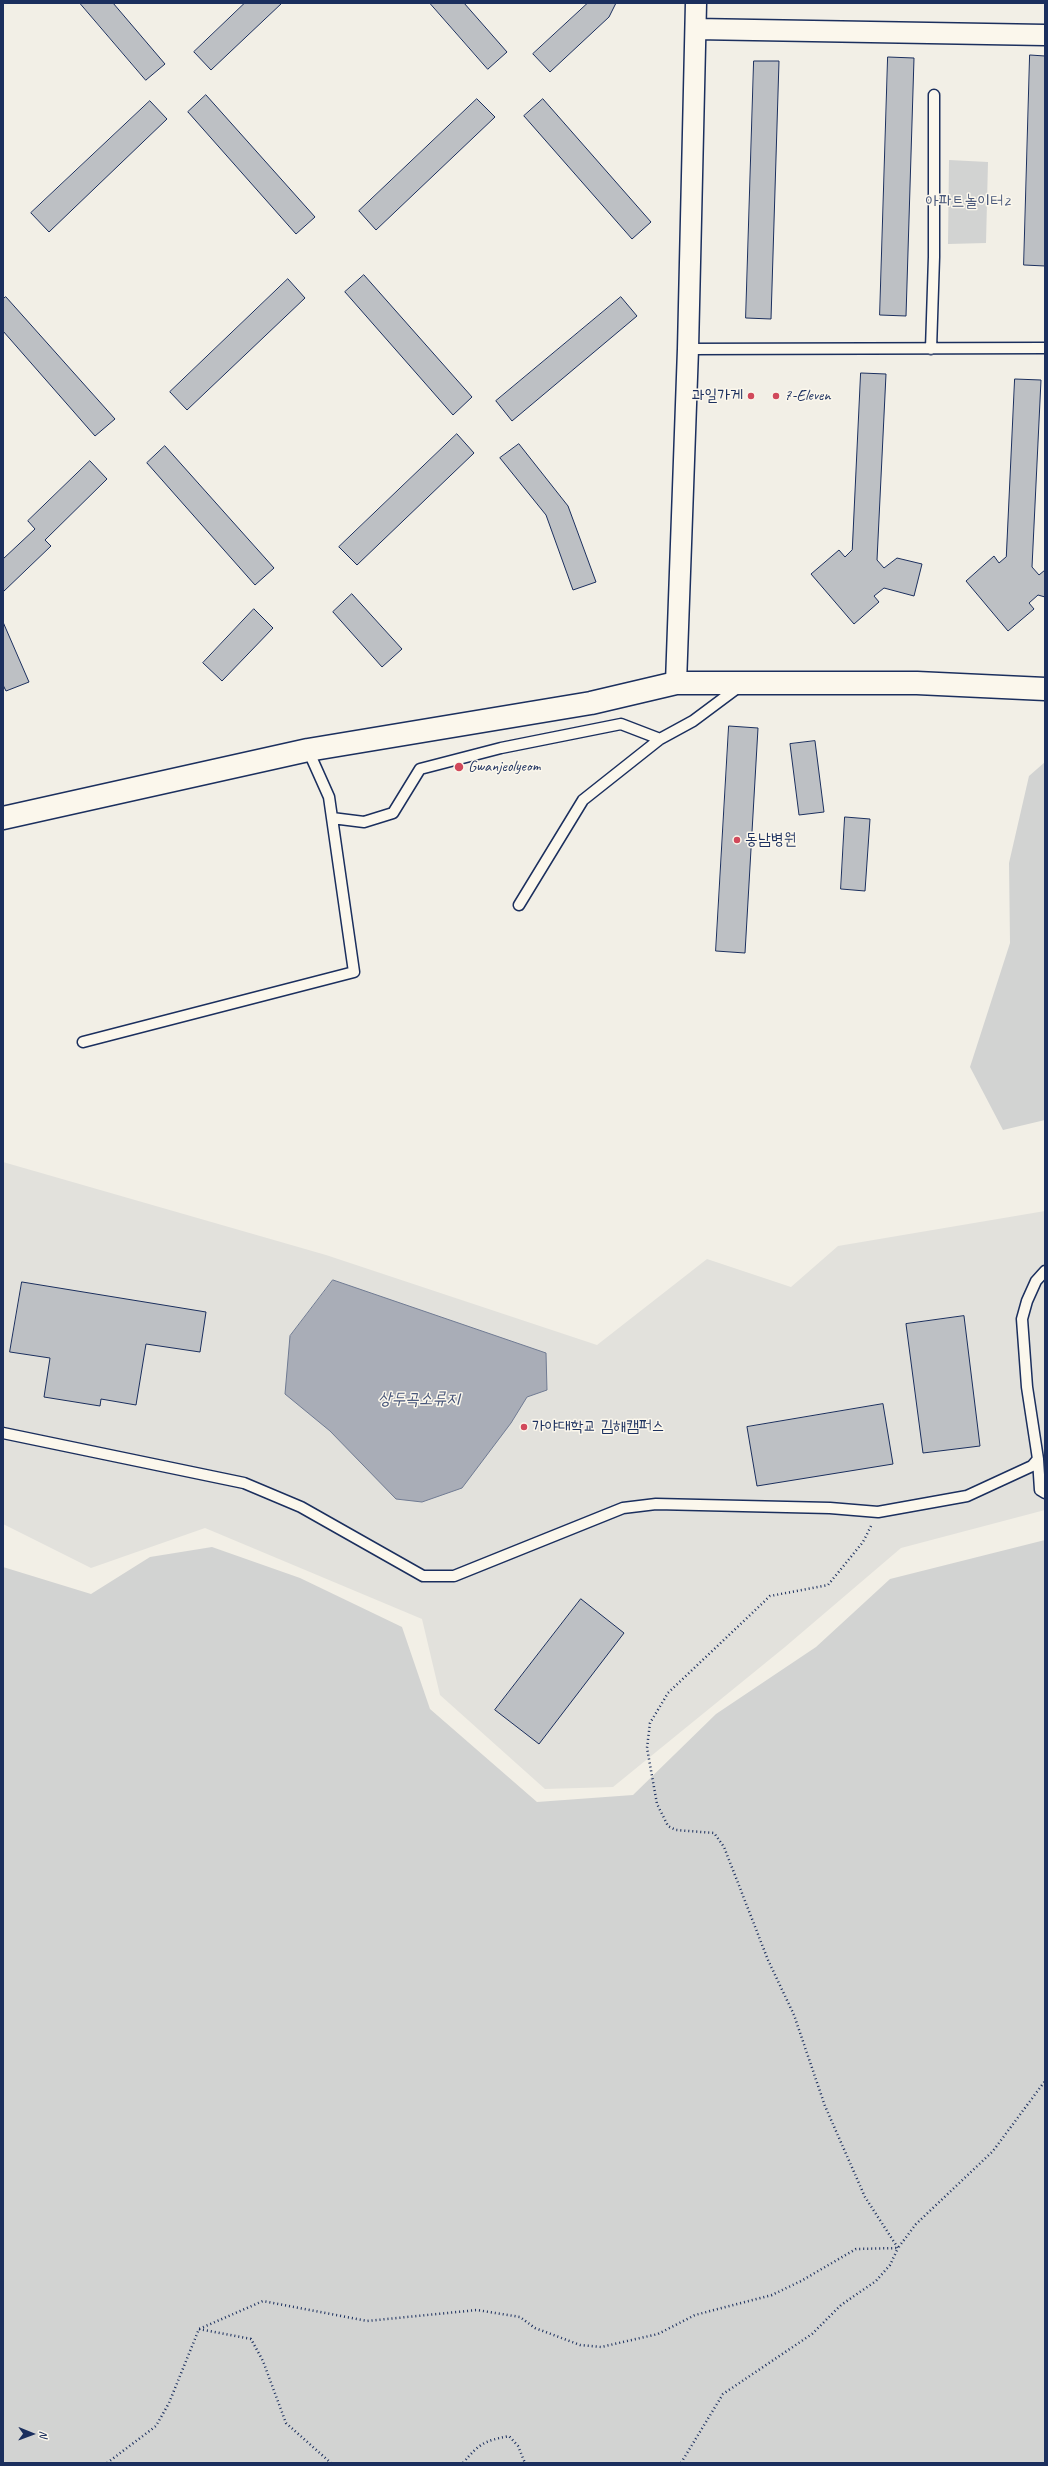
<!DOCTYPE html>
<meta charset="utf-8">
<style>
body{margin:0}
#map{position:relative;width:1048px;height:2466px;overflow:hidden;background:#f2efe6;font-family:Caveat,sans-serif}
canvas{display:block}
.frame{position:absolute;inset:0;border:4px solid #1b2f5e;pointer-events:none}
.north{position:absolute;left:12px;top:2414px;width:40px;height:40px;-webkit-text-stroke:3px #fbf7ec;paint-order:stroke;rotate:91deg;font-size:11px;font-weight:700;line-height:16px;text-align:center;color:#1b2f5e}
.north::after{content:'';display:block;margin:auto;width:14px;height:18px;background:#1b2f5e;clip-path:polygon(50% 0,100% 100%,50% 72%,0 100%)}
</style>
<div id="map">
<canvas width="1048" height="2466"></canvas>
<div class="frame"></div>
<div class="north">N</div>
</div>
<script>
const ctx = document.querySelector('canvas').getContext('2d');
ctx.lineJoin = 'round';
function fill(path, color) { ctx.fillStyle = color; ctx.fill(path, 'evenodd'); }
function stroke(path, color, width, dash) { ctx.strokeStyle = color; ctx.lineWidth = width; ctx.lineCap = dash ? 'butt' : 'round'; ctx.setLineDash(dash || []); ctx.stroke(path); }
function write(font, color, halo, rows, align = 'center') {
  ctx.font = font + ' Caveat,"Poor Story",sans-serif'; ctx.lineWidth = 3; ctx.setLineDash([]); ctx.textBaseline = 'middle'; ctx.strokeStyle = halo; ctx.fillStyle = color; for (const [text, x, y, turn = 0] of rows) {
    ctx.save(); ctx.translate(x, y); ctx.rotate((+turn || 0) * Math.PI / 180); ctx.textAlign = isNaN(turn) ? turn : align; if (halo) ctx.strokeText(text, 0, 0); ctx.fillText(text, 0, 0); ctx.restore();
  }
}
fill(new Path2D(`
 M3,1162L326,1255L597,1345L707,1259L791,1287L838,1246L1045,1211V1510L901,1548L785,1647L613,1787L545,1789L440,1695L422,1619L205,1528L91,1568L3,1524Z`), '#e2e1dc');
fill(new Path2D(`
 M949,160L988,162L986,243L948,244Z
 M1045,762V1120L1003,1130L970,1067L1010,943L1009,863L1029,776Z
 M1045,1540V2463H3V1567L91,1594L150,1557L212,1547L300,1578L402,1627L430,1709L537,1802L633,1795L716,1714L816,1647L890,1579Z`), '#d2d3d2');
const water = new Path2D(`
 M333,1280L546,1353L547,1390L527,1397L511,1423L462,1488L422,1502L396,1499L330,1431L285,1394L290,1336Z`);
fill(water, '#a9adb7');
stroke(water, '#707b93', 1);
const building = new Path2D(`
 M80,3H113L165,64L146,80Z
 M245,3H282L211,70L194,52Z
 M430,3H464L507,52L488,69Z
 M588,3H616L609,17L550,72L533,54Z
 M1030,55L1045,56V266L1024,265Z
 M888,57L914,58L906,316L880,315Z
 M754,61H779L771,319L746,318Z
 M206,95L315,217L296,234L188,112Z
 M477,99L495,117L376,230L359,211Z
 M543,99L651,222L632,239L524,116Z
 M150,101L167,119L49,232L31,213Z
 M364,275L472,397L453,415L345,292Z
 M288,279L305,298L187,410L170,392Z
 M6,297L115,419L95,436L3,331V299Z
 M621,297L637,316L512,421L496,401Z
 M861,373L886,374L877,560L884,568L897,558L922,564L914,596L884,588L874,596L879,602L854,624L811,574L839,550L845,557L852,550Z
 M1015,379L1041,380L1032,567L1039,575L1045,570V597L1038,595L1029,603L1034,609L1008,631L966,581L994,556L999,563L1006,557Z
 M457,434L474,453L357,565L339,547Z
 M519,444L568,506L596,582L573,590L546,515L500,458Z
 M165,446L274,568L255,585L147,463Z
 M90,461L107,479L45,540L51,546L3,592V559L35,529L28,521Z
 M352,594L402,649L382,667L333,612Z
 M254,609L273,628L222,681L203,663Z
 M3,622L29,682L6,691L3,685Z
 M729,726L758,728L745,953L716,951Z
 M815,741L824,812L799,815L790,744Z
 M845,817L870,819L865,891L841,889Z
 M22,1282L206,1312L200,1352L146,1344L136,1405L101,1399L100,1406L44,1397L50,1358L10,1352Z
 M964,1316L980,1446L923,1453L906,1324Z
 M883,1404L893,1464L757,1486L747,1427Z
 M581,1599L624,1633L539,1744L495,1710Z`);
fill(building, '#bdc0c4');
stroke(building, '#1b2f5e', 1);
const lane = new Path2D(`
 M688,349L1045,348
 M931,349L934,257V95
 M332,818L364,822L393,813L420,769L501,748L621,724L660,739L693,721L740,686
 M519,905L583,800L660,739
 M83,1042L354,972L329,797L308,750
 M3,1433L244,1483L301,1507L423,1576H454L623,1508L656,1504L830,1508L878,1512L967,1496L1032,1466L1038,1459L1027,1387L1022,1319L1027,1301L1036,1281L1045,1271
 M1038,1459L1040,1490L1045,1493`);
const street = new Path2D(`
 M696,29L1045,35
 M676,683L688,349L696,3`);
const secondary = new Path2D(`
 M3,818L308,750L591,703L676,683H917L1045,689`);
stroke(lane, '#1b2f5e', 13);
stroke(street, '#1b2f5e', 23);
stroke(secondary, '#1b2f5e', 25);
stroke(new Path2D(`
 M199,2329L251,2339L263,2361L286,2423L331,2463
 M107,2463L156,2426L169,2403L199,2329L263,2301L367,2321L477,2310L520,2317L535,2328L580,2345L601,2347L658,2334L695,2315L772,2295L801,2281L856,2249L898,2248L916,2224L993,2151L1045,2081
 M463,2463C480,2443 484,2441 509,2436L518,2446L525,2463
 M681,2463L723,2394L812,2334L841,2305L876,2281L890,2265L898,2248L865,2197L825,2106L794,2015L768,1960L724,1847L714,1833L676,1830L668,1826L657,1804L647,1748L650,1723L668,1693L770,1596L828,1585L863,1542L871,1526`), '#1b2f5e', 2.5, [1, 3]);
stroke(lane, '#fbf7ec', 10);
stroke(street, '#fbf7ec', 20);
stroke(secondary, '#fbf7ec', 22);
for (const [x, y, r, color] of [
 [751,396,4,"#d1495b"],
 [776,396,4,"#d1495b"],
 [459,767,5,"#d1495b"],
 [737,840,4,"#d1495b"],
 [524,1427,4,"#d1495b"]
]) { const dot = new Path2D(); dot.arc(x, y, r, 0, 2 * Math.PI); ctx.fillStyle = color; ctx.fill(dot); stroke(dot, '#fbf7ec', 1.5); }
write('16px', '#49587b', '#fbf7ec', [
 ["아파트놀이터2",968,202]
]);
write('16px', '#1b2f5e', '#fbf7ec', [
 ["과일가게",743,396,"right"],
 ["7-Eleven",784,396],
 ["Gwanjeolyeom",468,767],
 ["동남병원",745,840],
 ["가야대학교 김해캠퍼스",532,1427]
], 'left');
write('italic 17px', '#465579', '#fbf7ec', [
 ["상두곡소류지",419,1400]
]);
</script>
